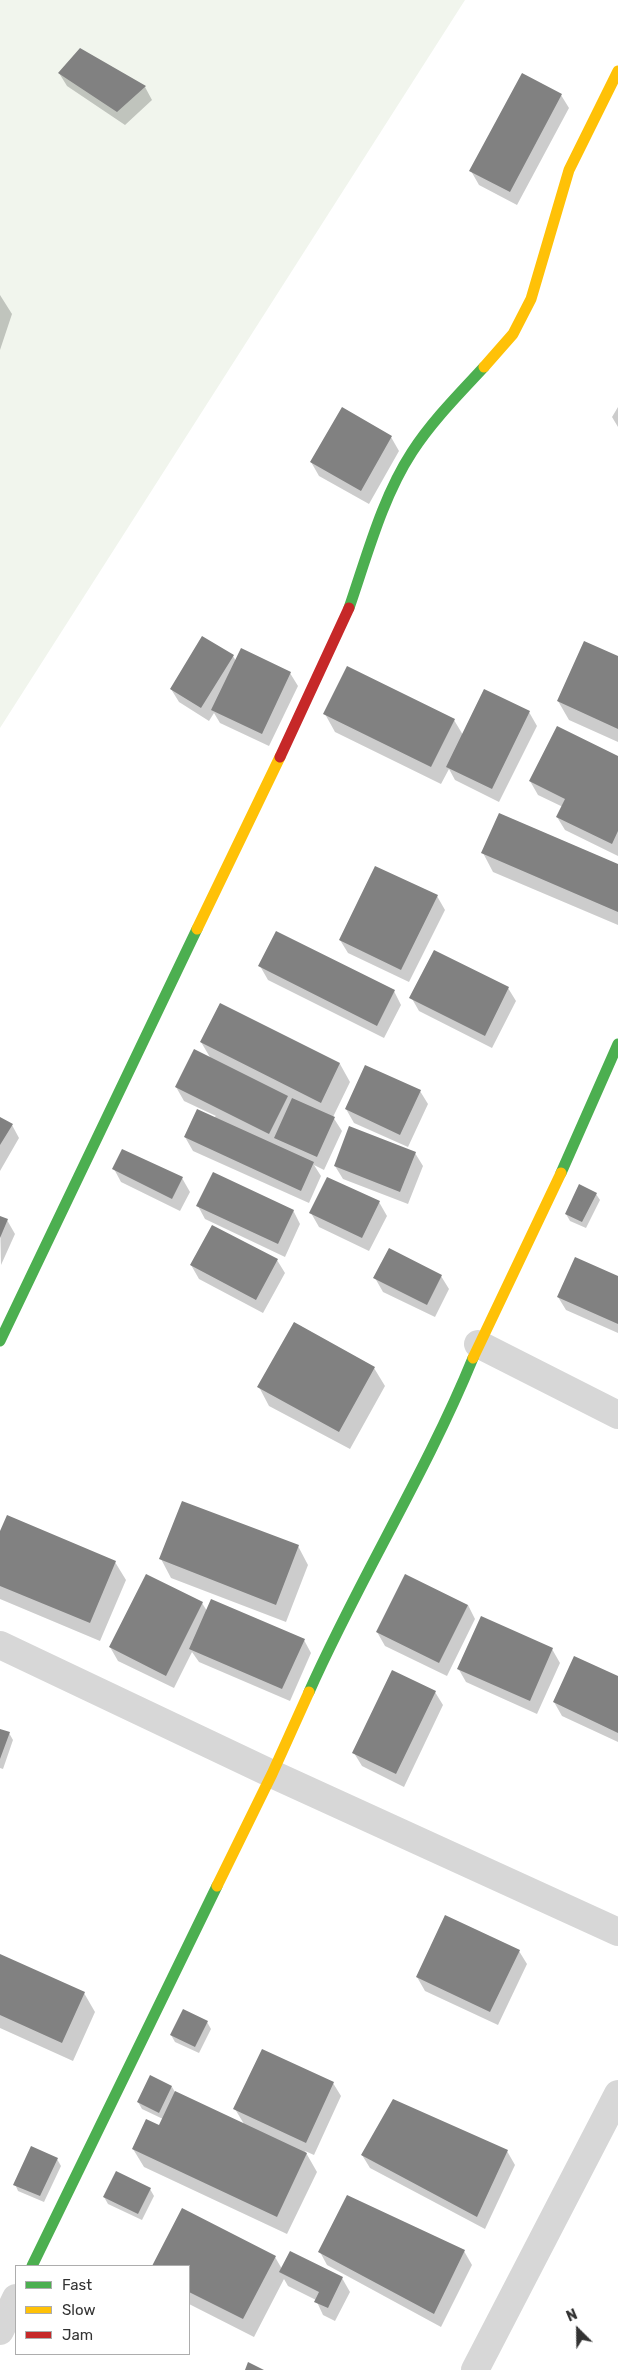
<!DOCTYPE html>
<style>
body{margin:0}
#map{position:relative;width:618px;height:2370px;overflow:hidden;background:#fff;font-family:Rubik,sans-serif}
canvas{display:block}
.legend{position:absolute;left:15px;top:2265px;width:175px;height:90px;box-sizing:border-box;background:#fff;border:1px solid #adadad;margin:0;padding:6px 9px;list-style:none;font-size:15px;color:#333}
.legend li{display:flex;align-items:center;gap:10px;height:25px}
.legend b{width:25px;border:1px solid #adadad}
.north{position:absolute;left:553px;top:2305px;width:50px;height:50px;-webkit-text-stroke:4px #fff;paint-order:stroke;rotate:337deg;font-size:14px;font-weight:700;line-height:20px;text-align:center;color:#333}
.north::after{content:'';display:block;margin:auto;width:18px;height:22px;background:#333;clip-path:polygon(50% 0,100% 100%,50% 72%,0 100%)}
</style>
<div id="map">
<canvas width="618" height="2370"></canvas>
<ul class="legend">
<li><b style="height:6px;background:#4caf50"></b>Fast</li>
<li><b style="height:6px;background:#ffc107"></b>Slow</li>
<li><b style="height:6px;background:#c62828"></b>Jam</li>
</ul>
<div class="north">N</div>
</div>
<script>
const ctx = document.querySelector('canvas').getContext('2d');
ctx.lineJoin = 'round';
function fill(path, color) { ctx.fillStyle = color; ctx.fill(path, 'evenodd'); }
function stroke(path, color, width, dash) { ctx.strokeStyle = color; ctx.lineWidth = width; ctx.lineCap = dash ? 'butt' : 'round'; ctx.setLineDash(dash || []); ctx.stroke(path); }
fill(new Path2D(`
 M0,0H465L0,728Z`), '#f1f5ed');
fill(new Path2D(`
 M59,73L145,87L152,100L125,125L67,86Z
 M561,95L569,108L517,205L479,185L471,171Z
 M0,295L12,314L0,350Z
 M618,407V427L612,417Z
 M342,409L391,437L399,451L369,504L319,476L311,462Z
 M233,656L236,661L290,673L298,686L269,746L220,723L214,713L209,721L179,702L171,689Z
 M618,658V742L569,720L558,701Z
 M529,712L537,726L499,802L455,780L449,769L441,784L335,732L325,714L454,720L463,735Z
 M618,758V856L565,830L557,817L563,807L538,795L530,781Z
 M483,853L618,865V925L493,872Z
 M437,896L445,910L409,982L348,953L340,940Z
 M260,966L394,991L401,1005L384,1038L268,980Z
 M508,988L516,1001L492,1048L419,1011L411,997Z
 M220,1004L340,1064L350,1082L333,1117L342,1131L324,1170L314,1165L321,1176L309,1203L193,1151L185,1137L216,1116L184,1101L176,1087L211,1059L201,1042Z
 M420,1091L428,1104L408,1147L354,1123L346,1109Z
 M0,1118L12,1125L19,1138L0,1171Z
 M415,1153L423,1166L408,1204L343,1179L335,1166Z
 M114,1169L182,1178L190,1192L180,1211L121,1182Z
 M596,1194L600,1200L586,1228L570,1221L566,1214Z
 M379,1202L387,1216L369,1251L319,1227L311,1213Z
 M198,1206L293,1210L300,1224L285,1257L205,1219Z
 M0,1217L7,1220L15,1234L1,1265Z
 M277,1260L285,1273L263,1313L199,1279L191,1265Z
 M441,1276L449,1289L435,1317L383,1292L375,1278Z
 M618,1277V1333L566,1310L558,1297Z
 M374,1368L385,1386L350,1449L269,1406L259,1387Z
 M0,1534L115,1562L126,1580L100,1641L0,1599Z
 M298,1546L308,1565L286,1622L171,1578L161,1559Z
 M202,1603L207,1611L304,1640L311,1653L290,1701L199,1662L192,1652L174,1688L118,1661L110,1647Z
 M468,1605L475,1619L447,1676L385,1646L377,1632Z
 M552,1649L560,1663L537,1714L466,1682L458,1668Z
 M618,1677V1742L562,1716L554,1702Z
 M435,1692L443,1705L404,1787L362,1766L354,1753Z
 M0,1730L9,1733L13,1740L3,1769L0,1768Z
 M519,1951L527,1964L498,2025L425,1991L417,1977Z
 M0,1955L84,1993L95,2012L73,2061L0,2028Z
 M207,2022L211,2029L199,2053L175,2042L171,2035Z
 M333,2083L341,2096L314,2155L305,2151L317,2172L287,2234L144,2167L133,2149L160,2126L163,2119L142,2109L138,2102L172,2087L175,2092L244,2124L235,2109Z
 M507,2151L515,2165L485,2229L370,2168L362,2155Z
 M57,2159L61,2166L44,2202L18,2191L15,2184Z
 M150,2189L154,2196L142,2220L108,2204L104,2197Z
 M183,2210L275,2257L282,2269L291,2252L342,2278L350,2292L335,2321L323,2315L316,2300L288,2286L284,2279L254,2337L189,2304V2266H153Z
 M464,2251L472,2265L441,2327L327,2265L320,2252Z`), '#0003');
fill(new Path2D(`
 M80,48L146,86L117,112L58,73Z
 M522,73L562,94L510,192L469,171Z
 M342,407L392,436L361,491L310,462Z
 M202,636L234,655L201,708L170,689Z
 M584,641L618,656V729L557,701Z
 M241,648L291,672L262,734L211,710Z
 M347,666L455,719L431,767L323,714Z
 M484,689L530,711L492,789L446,767Z
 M557,726L618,756V831L612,844L556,817L565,799L529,781Z
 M499,813L618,864V912L481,853Z
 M375,866L438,895L401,970L339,940Z
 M276,931L395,990L377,1026L258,966Z
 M434,950L509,987L485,1036L409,998Z
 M220,1003L340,1063L321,1103L200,1042Z
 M194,1049L288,1096L269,1134L175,1087Z
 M365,1065L421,1090L400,1135L345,1109Z
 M292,1098L335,1117L317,1157L274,1138Z
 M197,1109L314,1162L301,1191L184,1137Z
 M0,1117L13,1124L0,1145Z
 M349,1126L416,1152L400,1192L334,1166Z
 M122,1149L183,1177L172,1199L112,1169Z
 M213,1172L294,1210L278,1244L196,1206Z
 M327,1177L380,1201L362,1238L309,1213Z
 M579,1184L597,1193L582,1222L565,1214Z
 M0,1216L8,1219L0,1238Z
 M212,1225L278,1259L256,1300L190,1265Z
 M389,1248L442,1275L427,1305L373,1278Z
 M575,1257L618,1276V1324L557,1297Z
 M294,1322L375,1367L339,1432L257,1387Z
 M182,1501L299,1545L276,1605L159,1559Z
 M7,1515L116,1561L90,1623L0,1586V1531Z
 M146,1574L203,1602L166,1676L109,1647Z
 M405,1574L468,1605L439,1663L376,1632Z
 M211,1599L305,1639L282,1689L189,1649Z
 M481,1616L553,1648L530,1701L457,1669Z
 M574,1656L618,1676V1733L553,1702Z
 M392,1670L436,1691L396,1774L352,1753Z
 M0,1729L10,1732L0,1759Z
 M445,1915L520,1950L490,2012L416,1977Z
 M0,1954L85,1992L62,2043L0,2015Z
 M183,2009L208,2021L195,2047L170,2035Z
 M262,2049L334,2082L306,2143L233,2109Z
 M150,2075L172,2086L159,2113L137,2102Z
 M175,2091L307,2153L277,2217L132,2149L146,2119L159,2125Z
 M393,2099L508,2150L477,2217L361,2155Z
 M31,2146L58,2158L40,2196L13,2185Z
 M116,2171L151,2188L138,2214L103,2197Z
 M347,2195L465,2250L434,2314L318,2252Z
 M182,2208L276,2256L243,2319L189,2292V2266H152Z
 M290,2251L343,2277L328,2308L314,2302L319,2292L279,2272Z
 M248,2362L264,2370H245Z`), '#818181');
stroke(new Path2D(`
 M478,1344L618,1415
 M0,1645L272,1774L618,1932
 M0,2331L16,2298
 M475,2370L618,2094`), '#d7d7d7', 28);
stroke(new Path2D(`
 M349,608C367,556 382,498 412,452C432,421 459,394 484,367
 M561,1173L618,1044
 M0,1341L197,929
 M309,1692C359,1579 426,1473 473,1358
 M32,2266L217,1886`), '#4caf50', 11);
stroke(new Path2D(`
 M484,367L513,334L531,299L569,170L618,71
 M197,929L280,757
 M473,1358L561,1173
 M217,1886L272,1774L309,1692`), '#ffc107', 11);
stroke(new Path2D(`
 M280,757L349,608`), '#c62828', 11);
</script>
